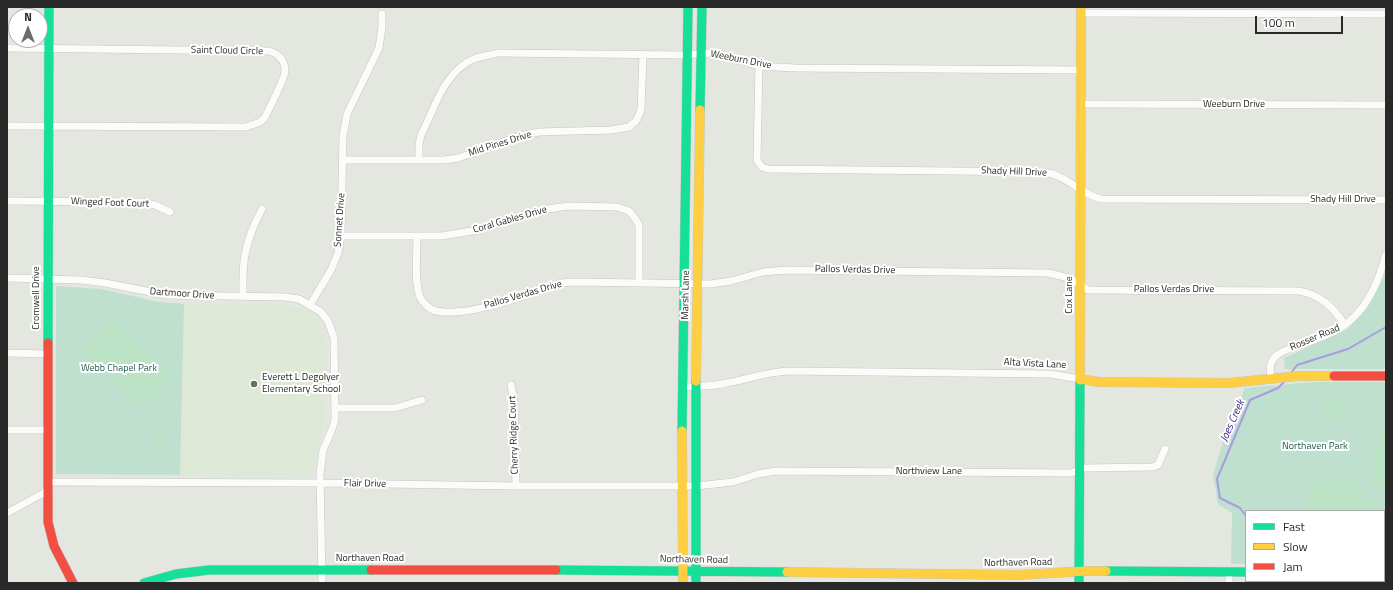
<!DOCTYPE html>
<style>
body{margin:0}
#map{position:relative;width:1393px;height:590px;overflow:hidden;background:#e4e7e0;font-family:"Titillium Web",sans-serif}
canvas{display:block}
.frame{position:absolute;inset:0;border:8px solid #292929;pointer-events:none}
.legend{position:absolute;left:1245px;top:510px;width:140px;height:72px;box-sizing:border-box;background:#fff;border:1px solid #a9a9a9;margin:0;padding:5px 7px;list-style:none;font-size:12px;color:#292929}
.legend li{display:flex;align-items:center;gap:8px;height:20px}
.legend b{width:20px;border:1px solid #a9a9a9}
.north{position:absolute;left:8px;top:8px;width:40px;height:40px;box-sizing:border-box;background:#fff;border:1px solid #a9a9a9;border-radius:50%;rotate:0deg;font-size:11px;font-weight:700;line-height:16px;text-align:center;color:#292929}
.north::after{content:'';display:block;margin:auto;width:14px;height:18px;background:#6a6c69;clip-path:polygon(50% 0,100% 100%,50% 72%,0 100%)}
.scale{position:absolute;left:1255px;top:16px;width:88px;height:18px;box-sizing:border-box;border:2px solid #292929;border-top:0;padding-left:5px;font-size:12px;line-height:14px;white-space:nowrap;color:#292929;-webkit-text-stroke:3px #fff;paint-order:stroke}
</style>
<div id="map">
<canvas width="1393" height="590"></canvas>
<div class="frame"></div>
<ul class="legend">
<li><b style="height:5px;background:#16e098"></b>Fast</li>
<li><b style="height:5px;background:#ffcf43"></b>Slow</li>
<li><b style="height:5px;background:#f24e42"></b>Jam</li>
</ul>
<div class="north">N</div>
<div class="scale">100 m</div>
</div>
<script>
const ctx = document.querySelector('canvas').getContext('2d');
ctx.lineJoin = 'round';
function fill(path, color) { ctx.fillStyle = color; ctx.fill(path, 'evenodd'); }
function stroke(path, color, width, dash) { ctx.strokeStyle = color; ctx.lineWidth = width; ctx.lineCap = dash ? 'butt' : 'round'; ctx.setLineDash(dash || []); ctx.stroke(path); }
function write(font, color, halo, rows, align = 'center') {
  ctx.font = font + ' "Titillium Web",sans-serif'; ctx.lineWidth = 4; ctx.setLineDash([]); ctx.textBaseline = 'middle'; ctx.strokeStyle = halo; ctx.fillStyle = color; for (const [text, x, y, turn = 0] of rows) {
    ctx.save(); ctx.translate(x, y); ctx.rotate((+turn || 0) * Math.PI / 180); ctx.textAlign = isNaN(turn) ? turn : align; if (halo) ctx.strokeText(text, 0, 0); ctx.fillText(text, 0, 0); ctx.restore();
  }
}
fill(new Path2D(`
 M184,304H281L298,308L312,315L323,329L327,347L325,421L319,443L312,475H180Z`), '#dee8d6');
fill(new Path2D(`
 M1386,273V363L1384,369H1285L1284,358L1348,329L1369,305Z
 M56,286L101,289L159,302L184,304L180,475L56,474Z
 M1313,382H1386V564H1384V511H1246V564H1231L1232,513L1218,504L1213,475L1222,445L1245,388Z`), '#bfe0cf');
fill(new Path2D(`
 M113,321L175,378L140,408L80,351Z
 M1323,398H1333V419H1323Z
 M1336,398H1346V419H1336Z
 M156,425H164V447H156Z
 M1386,432V487L1373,485C1373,468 1371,443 1386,432Z
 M1345,478L1362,486L1382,511H1309L1307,491L1324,479Z`), '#bde3c7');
stroke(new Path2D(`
 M1291,373L1297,365L1348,349L1386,327
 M1246,516L1240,508L1220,498L1217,479L1250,400L1278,388L1285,381
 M1279,583V581`), '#a89cdf', 2);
const street = new Path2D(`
 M1082,13L1386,14
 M7,48L269,51C279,54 285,60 285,71C285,78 269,109 265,117L260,122L246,127L7,126
 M759,66L757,160L762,167L768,169L1044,172C1069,176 1078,193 1101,199L1386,200
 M1081,104L1386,105
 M343,160H444L458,158L520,136L539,132L611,130L629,127L636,121L641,110L643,54
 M419,160V144L421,135C435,108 444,70 476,58C483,56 491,55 498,53L683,55L710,53L723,55L759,66L795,68L1081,70
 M7,201L141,202L155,205L170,212
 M341,236H442L478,230L530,213L548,209L568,206L617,207L629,211L634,217L639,225V282
 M417,236C417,253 414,283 420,297C423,303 430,310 436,311C470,318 527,294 561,283L574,282L711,284L731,281L763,272L786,270L1048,273L1069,278L1088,290L1298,291C1320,294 1333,307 1345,325
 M7,278L81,280L105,283L166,295L285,297L299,299L321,312L328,321L334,338L335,420L331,432L323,450L320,474L322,583
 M243,297C243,281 242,265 246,250C249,236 255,222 262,209
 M310,305L331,270L338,253L341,236L343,136L347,114L379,48L382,27V14
 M7,353L48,354
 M1271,379C1270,370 1269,362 1276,356C1282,351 1291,348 1298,346C1317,338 1338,333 1353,318C1371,301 1380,277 1386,254
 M511,385L514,402L516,486
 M683,387C697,386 712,387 727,383C748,379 767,372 788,371L1050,374L1080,379
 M335,408H395L422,400
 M7,430H48
 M49,482L320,483L516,486H696L733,482L758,474L776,471L1071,473L1084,468L1153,467L1158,465L1165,449
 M7,513L49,490
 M1229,583V572
 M1340,583V581`);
const fast = new Path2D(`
 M700,110L702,7
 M48,343L49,7
 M696,381V583
 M682,431L688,7
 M556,570L787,572
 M1106,571L1246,572
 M1384,573H1386
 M144,583L176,574L209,570H371
 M1079,583L1080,380`);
const slow = new Path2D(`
 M1080,379L1099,382L1229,383L1298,376H1334
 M1080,380L1081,7
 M696,381L700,110
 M682,431L683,583
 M787,572L1018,575L1086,571H1106`);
const jam = new Path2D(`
 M48,343V522L54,546L73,583
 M1334,376H1386
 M371,570H556`);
stroke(street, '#c5c5c4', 8);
stroke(fast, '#c5c5c4', 10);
stroke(slow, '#c5c5c4', 10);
stroke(jam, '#c5c5c4', 10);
stroke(street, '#fbfbfa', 7);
stroke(fast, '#16e098', 9);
stroke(slow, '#ffcf43', 9);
stroke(jam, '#f24e42', 9);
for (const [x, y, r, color] of [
 [254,384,4,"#6a6c69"]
]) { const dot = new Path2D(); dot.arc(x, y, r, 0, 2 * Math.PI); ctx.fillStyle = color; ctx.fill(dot); stroke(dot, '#fff', 1.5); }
write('10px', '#292929', '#fff', [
 ["Saint Cloud Circle",227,51,1],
 ["Weeburn Drive",741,60,11],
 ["Weeburn Drive",1234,105],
 ["Mid Pines Drive",500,144,-17],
 ["Shady Hill Drive",1014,172,2],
 ["Shady Hill Drive",1343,200],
 ["Winged Foot Court",110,203,2],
 ["Sonnet Drive",340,220,-86],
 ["Coral Gables Drive",510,220,-16],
 ["Pallos Verdas Drive",855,270,1],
 ["Pallos Verdas Drive",1174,290],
 ["Dartmoor Drive",182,294,4],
 ["Pallos Verdas Drive",523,295,-16],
 ["Marsh Lane",686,295,-89],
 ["Cox Lane",1070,295,-90],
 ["Cromwell Drive",37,298,-90],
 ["Rosser Road",1315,338,-23],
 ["Alta Vista Lane",1035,364,3],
 ["Cherry Ridge Court",514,435,-92],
 ["Northview Lane",929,472],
 ["Flair Drive",365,484,1],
 ["Northaven Road",370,559],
 ["Northaven Road",694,560,1],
 ["Northaven Road",1018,563,-1]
]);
write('10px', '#225d4c', '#fff', [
 ["Webb Chapel Park",119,369],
 ["Northaven Park",1315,447]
]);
write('10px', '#292929', '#fff', [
 ["Everett L Degolyer",262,378],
 ["Elementary School",262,390]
], 'left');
write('italic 11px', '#391d89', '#fff', [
 ["Joes Creek",1233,421,-66]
]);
</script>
